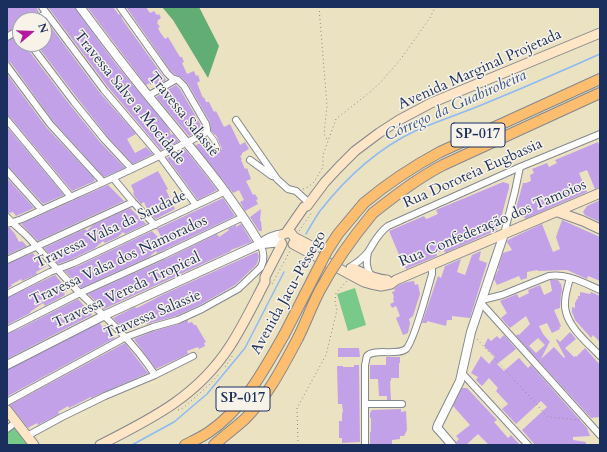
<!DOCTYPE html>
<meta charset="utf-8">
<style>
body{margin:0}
#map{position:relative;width:607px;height:452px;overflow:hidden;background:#ebe2c1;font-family:Cardo,serif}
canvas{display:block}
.frame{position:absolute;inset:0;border:8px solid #1b2f5e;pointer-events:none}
.north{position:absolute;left:12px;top:12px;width:40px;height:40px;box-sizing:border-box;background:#f7f3e8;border:1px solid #9fa5b1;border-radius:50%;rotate:71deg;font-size:11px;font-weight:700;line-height:16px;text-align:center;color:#1b2f5e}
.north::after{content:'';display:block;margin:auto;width:14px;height:18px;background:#b5179e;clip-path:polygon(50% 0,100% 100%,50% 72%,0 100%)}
</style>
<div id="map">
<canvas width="607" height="452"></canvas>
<div class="frame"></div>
<div class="north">N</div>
</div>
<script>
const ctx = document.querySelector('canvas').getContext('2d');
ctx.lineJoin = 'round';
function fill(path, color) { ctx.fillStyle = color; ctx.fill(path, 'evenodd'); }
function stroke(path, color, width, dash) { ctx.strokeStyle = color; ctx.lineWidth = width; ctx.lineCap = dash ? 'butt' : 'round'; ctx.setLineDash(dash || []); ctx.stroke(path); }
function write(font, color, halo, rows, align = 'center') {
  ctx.font = font + ' Cardo,serif'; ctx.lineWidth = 3; ctx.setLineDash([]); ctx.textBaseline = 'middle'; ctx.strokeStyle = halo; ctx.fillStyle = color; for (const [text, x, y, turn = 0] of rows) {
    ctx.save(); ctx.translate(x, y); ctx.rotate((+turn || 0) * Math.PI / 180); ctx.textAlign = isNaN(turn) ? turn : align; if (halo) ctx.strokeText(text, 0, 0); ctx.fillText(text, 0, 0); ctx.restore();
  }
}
fill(new Path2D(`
 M355,288L366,325L348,331L337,294Z
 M13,425L29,445H7V431Z`), '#79c989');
fill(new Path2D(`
 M162,7H199L219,46L208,78L173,20Z`), '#62ad75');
stroke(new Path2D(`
 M306,234C310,227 315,218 320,211C345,179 377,149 415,131C440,120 466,112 491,101C528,86 564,70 600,54
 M132,445L174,422L207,394L245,348L284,272`), '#8bbaf6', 1.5);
fill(new Path2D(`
 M7,7H36L38,10L39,13L33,17L32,20H20V25L7,32Z
 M48,7H75L76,10L115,63L169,129L171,135L173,134L179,142L161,150L108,87Z
 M87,7H113L119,15L120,14L122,18V19L166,80L156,86L154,83L150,85V83L146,85Z
 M126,7H146L150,13L154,11L157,15L159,14L161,18L157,21H158L157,23L160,27L158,28L160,32L165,39L168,37L180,57H182L184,62L182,63L187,74L194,71L196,76L198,75L200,81L197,83L203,98L204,97L206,102H209L214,112L216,111L224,127L230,124L240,145L245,142L249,149L242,153V155L240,156L242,159L241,160L245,169L247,168L251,179L246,181L253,195L255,194L258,199L256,200L258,204L245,211L240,202L244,200L239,190L233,193L196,146V145L207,140L214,153L220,152L222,149L216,135H215L211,131L210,122L188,84L181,77L174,74L170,70Z
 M45,19L100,93L136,134L127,139L135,153L146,147L153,154L133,164L107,136L78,99L36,44H44V20Z
 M19,35L20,36V44H26V47L70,105L100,142L125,168L104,177L53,121L11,63L7,61V41Z
 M7,74L46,127L93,177L95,181L72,191L10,117L8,116L7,114Z
 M176,85L180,89L202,127V129L189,136L156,97Z
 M7,127L64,195L43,204L10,168L7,167Z
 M598,142L600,147V187L595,189L587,170L579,173L587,192L525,219L524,216L522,217L521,214L515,212L523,183H526L531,181L530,175L534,173L532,169L547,163L549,167L557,163L555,160Z
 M185,149L208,178L217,190L198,200L167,158Z
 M158,171L168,189L166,190L175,209L156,219L149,213L144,202L141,204L135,197L133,193L134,192L131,185Z
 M7,178L34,208L16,216L13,212L9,213H7Z
 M503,182L509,184V188L501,218L493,221L497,230L445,253L444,250L436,253L437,256L406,269L401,257H400L389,231L424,216L426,219L429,218L438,214L436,210Z
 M108,185L124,201L38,241L21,224Z
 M223,198L235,216L162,251L157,253L156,251L149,257L81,288L65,271L76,267L152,231L165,244L157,229Z
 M600,200V222L585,215L583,212L587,206Z
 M130,208L146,224L125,234L123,232L118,237L105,243L103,241L95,248L72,259L58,264L44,248L85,229L87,231L93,225Z
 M261,209L260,221H261L262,231H259L250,217Z
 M562,220L600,237V281L588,276L587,279L567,270L538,271L537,270L527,272V278L521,280L519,276L497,285L494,279L498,270H499L498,268L503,253L512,250L507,242L508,240L518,235L542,224L553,252L560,249L556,237Z
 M241,224L252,242L231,250V251L104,309L88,294L166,259L217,234L219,237L229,230L228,229L236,225V227Z
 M7,228H10L15,234L19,242L22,241L27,246L7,255Z
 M481,251L479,260L487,263L470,318L452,316V320H447L446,326L427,321V323H422L438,276L441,278L445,266L461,259L457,272L465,275L472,255Z
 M257,252L259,256L257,264L235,285L200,305L176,316L147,324L146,322L136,327L126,330H125L113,318L135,307L136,308L139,307L162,295Z
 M33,253L35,256L37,255L39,259H41L47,266L36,272L37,274L22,281L21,279L11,285L12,286L7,289V264Z
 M55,275L66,288L67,291L64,293L65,295L45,306L43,303L30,312V313L7,325V298Z
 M550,280H557L559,281L560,284L561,283L562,291L561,295L560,308L554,310L561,326L559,328L560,329L552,333L547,323L539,326L543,334L549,341H550L541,359L554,347L564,358L565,357L556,340L557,339L560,342L570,332L576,339L565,348L574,357L576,356V357L585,348L600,365V417L591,418L516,336L518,334L519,335L530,324L526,316L510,328L501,318L507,313L500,301L517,294L519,298L529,293L528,290L540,285L544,295L552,291ZM538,338L545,345L536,353L529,346Z
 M414,281L415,285L418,284L420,294L413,316L409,319L410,323L408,333L403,335L396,318L400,316L396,306L392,308L390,304L394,302L393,298L394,297L392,292L395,291L394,289L399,285L407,282Z
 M580,292L590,294L591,292L600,296V342L593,335L591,338L575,320L572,312V307L575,308V303L577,299H578V296H580Z
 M78,299L89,311H90L92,315L7,359V334L19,329Z
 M188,320V323L192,322L194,325H196L206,342L204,343L205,346L199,349L198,347L187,351L188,354L156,369L134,339L154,331L179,324Z
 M100,323L102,327L105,325L115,338L8,396L7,395V370Z
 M504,335L516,349L497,364L504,371L519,358L528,368L531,365L587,428L590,436L573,437V440L586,442V445H535L522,430L547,407L541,401L516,424L502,409L508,404L496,391L498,388L489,378L482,386L476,380L478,377L471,373L481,356L489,364L495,357L484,346L488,338L491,341L497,336L500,339Z
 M125,343L148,373L91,398V397L69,408L68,406L58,412L59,414L38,425L37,423L28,428L10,405Z
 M338,348H359L360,357H338Z
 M386,357H400V363H399V378H391V381H390L391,400H387V396H379L378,379H370V365H386Z
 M354,365H359L360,442L342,443V438H339V421H342V413L343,412L342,404H338L337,366H343V367H354Z
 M462,388H467L497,420L494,422L508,438L511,435L520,445H489L478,434L466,445H459L456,442L459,439L456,436L470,425L453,406Z
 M401,409V412L406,411L407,430L404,436H400V439L392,440V445H370V432H371V418H370V413L372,410Z`), '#c3a1e9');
const pedestrian = new Path2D(`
 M207,131L214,140L218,149`);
const minor = new Path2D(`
 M42,7L104,90L160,156L196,205
 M36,20L46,13
 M7,37L20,29
 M30,44L74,102L104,139L132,169
 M7,66L50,124L103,182
 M148,96L175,80
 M7,120L71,197
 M236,120L277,179L288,189L296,191L309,203
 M250,160L272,176
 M7,171L42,210
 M113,178L133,202L155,225
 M7,217C13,224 20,229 27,236C45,255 62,276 81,294C108,319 135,344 155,375
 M7,224L22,219C83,191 145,165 205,133C208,131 207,128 206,124L184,86L178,80L172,78L167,73L120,7
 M504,234L515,191L520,167
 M368,252C366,262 366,269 372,277
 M7,260L133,202
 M350,267C357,263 363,258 368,252C374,243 378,233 388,226L520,167L600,134
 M570,278C567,289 563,302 566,312C570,329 589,344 600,356
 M7,294L50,272L74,263L226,191
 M482,300L502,295L549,276C566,273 585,283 600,290
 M481,303L600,435
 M7,330L80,293L164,255L243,217
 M462,373L528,445
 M7,402L126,337L153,327L178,320L202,309L238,289L261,267C265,259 264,252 260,244
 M366,404H402
 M7,429L16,422
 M27,436L62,417L105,396L155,375L193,356
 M365,445V365C366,362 366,359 367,356C374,348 397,356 406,349C414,342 428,288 432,274V265`);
const tertiary = new Path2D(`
 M80,7C106,42 132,77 160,110C196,154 231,195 260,244
 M263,244L281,242
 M7,365L105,315L260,244C267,238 275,235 284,234
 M452,445L440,431L437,428L438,425L460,381L471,332L504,234`);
const secondary = new Path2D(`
 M558,212L583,221L600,229
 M286,233L304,207L307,206L325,182L339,167L355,151L379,133L399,120L431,103L600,33
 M282,235L286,233H291L294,237L313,247
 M293,244L364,282L371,284L381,286L391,284L396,280L417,271L600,193
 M352,268C363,273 375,280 387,280
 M7,410L34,445
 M100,445C151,419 197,397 230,346C243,326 254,303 265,282V277L282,244`);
const trunk = new Path2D(`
 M364,203C388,183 412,167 440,152L600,79
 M373,213C396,195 418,178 443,165L600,93
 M185,445C193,441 202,437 209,432C244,408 264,370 284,335
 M214,445C224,436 235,428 245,419C268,396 283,366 298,338`);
stroke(pedestrian, '#838890', 6);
stroke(minor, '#838890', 8);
stroke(tertiary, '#838890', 10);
stroke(secondary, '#838890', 11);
stroke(trunk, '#838890', 12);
stroke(new Path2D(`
 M319,7L327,106L324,134L328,141
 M303,189L308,187L314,182L323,167V155L336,119L370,92L380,83L400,60L430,18L435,7
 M299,231L312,212
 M272,284L290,251
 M477,339L548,417L579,420
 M225,367L233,355
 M178,410L183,408L209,385L219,374
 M298,445L297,408L326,355L337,310L335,301L336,293L347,281`), '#838890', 1, [1, 3]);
stroke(pedestrian, '#fff', 4.5);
stroke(minor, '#fff', 6);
stroke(tertiary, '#fff', 8);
stroke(secondary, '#fee5c5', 9);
stroke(trunk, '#fcbd6f', 10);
const trunkBridge = new Path2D(`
 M284,335L327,251L338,234L364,203
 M298,338C306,322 312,305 320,290C335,262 353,237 373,213`);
stroke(trunkBridge, '#838890', 12, []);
stroke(trunkBridge, '#fcbd6f', 10);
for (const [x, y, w] of [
 [478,135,54],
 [243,399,54]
]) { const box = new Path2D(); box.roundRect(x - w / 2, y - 12, w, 24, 3); ctx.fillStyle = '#f7f3e8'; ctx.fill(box); stroke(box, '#1b2f5e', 1); }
write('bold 14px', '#1b2f5e', null, [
 ["SP-017",478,135],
 ["SP-017",243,399]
]);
write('15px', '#1b2f5e', '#f7f3e8', [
 ["Avenida Marginal Projetada",480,70,-24],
 ["Travessa Salve a Mocidade",129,98,51],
 ["Travessa Salassiê",183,115,51],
 ["Rua Doroteia Eugbassia",473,174,-24],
 ["Rua Confederação dos Tamoios",493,224,-23],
 ["Travessa Valsa da Saudade",111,230,-25],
 ["Travessa Valsa dos Namorados",119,261,-25],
 ["Travessa Vereda Tropical",127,291,-25],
 ["Avenida Jacu-Pêssego",289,293,-61],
 ["Travessa Salassie",153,315,-23]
]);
write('italic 16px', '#375284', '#f7f3e8', [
 ["Córrego da Guabirobeira",456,106,-24]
]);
</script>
